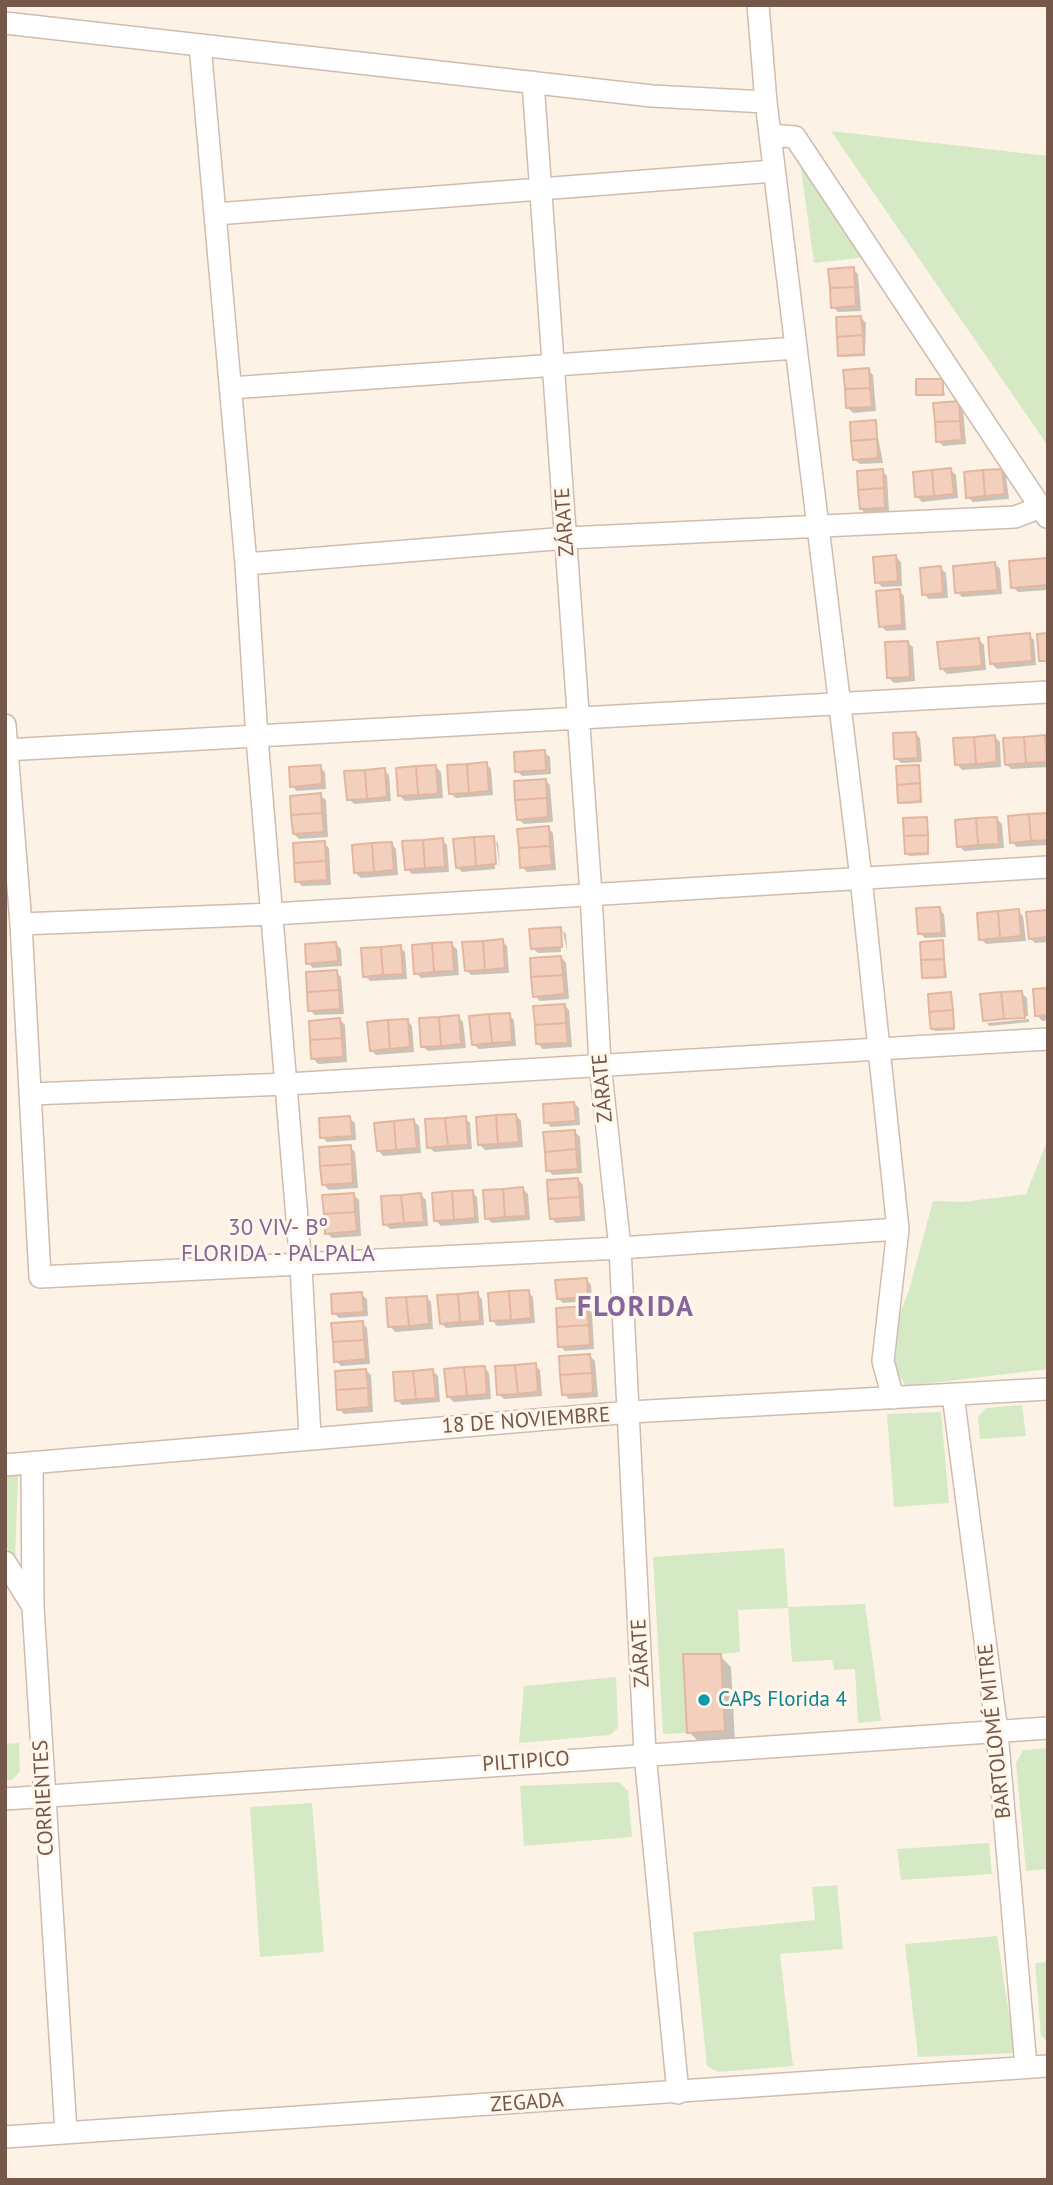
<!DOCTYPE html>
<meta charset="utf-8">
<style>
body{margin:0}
#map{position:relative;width:1053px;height:2185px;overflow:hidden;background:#fcf3e6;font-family:"PT Sans",sans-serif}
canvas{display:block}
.frame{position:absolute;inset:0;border:7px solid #76584a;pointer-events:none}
</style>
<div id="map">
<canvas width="1053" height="2185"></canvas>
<div class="frame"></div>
</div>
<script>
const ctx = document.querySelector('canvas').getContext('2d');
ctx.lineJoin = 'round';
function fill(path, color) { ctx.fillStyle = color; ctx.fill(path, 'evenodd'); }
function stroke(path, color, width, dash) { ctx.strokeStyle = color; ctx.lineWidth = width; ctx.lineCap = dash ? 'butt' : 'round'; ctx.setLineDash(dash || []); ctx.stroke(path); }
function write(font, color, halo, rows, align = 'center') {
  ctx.font = font + ' "PT Sans",sans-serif'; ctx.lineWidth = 6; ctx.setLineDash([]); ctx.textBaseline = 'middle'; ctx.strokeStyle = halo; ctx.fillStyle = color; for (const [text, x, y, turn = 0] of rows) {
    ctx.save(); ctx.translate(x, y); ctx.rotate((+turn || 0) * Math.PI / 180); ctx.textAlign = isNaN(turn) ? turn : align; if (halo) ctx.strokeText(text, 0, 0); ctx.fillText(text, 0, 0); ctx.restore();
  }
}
fill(new Path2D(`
 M831,131L1048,156V446Z
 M799,154L876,256L814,263Z
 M1048,1139V1369L906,1386L893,1366L894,1330L909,1290L933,1201L962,1202L1026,1194Z
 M1022,1405L1026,1436L980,1439L978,1417L986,1408Z
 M941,1412L949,1503L894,1507L887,1414Z
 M18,1475L15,1562L5,1544V1476Z
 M784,1548L788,1607L865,1604L881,1721L858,1723L855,1669L834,1670L832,1660L792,1662L788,1608L738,1610L740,1652L721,1654L687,1733L663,1734L653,1557Z
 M616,1677L618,1728L610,1735L519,1743L524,1686Z
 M19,1743L20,1771L12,1780H5V1744Z
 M1048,1748V1869L1026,1871L1016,1763L1023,1750Z
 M619,1782L628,1791L632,1837L524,1846L520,1786Z
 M312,1803L324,1952L260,1957L250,1807Z
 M989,1843L992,1874L901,1880L897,1849Z
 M837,1885L843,1949L780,1954L793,2066L718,2072L707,2066L693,1932L815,1920L812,1887Z
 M997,1936L1015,2053L918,2057L905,1944Z
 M1048,1962V2042L1041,2035L1035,1963Z`), '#d5eac4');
fill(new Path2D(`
 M853,269L858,274L861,311L838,312L833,307Z
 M861,318L866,323L865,356L842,357L840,355Z
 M868,370L873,375L876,411L853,413L848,408Z
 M942,381L945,396L918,394Z
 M958,403L963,408L966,444L943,446L938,441Z
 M875,422L883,463L860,464L854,459Z
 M950,470L956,475L958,498L922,502L917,497Z
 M1001,470L1006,476L1009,499L973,502L968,497Z
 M882,471L887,476L889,512L866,514L861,509Z
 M896,557L901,562L902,586L882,587L877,582Z
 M1048,559V590L1018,592L1013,587Z
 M995,564L1000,569L1002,594L962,597L957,592Z
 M940,568L946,573L948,598L929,599L924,594Z
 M899,591L904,596L906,630L886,631L881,626Z
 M1029,635L1034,640L1036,665L997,669L992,664Z
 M979,640L984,645L986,670L947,674L942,669Z
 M907,642L913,647L915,681L894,683L889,678Z
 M915,733L920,738L922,762L901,763L896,758Z
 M995,737L1000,742L1001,767L962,770L957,764Z
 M1044,737L1048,741V767L1011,769L1006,764Z
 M544,752L550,757L551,774L522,776L517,771Z
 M486,764L491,769L493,795L456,798L450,793Z
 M435,766L441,772L443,798L405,801L400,796Z
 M320,767L325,772L326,789L297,791L292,786Z
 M918,767L922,803L901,804L899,802Z
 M384,770L389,775L391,801L354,804L349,799Z
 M545,780L550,785L553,822L524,824L518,819Z
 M320,795L326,800L328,837L299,839L294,834Z
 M1048,815V845L1017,847L1012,842Z
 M926,819L929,855L909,856L907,854Z
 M997,819L1002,824L1004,848L964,851L959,846Z
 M548,828L553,833L556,870L527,872L522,867Z
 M493,838L498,843L500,869L496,841H492L495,869L462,872L457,867Z
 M442,840L447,845L449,872L412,874L407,869Z
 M324,843L329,848L331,885L302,886L297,881Z
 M391,843L396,849L398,875L361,878L355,873Z
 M939,909L944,914L946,937L925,938L920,933Z
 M1018,911L1023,916L1026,941L986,944L981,939Z
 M1048,912V942L1035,943L1030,938L1028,913Z
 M560,929L566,934L567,951L563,932H560L561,952L538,953L532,948Z
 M502,941L507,946L509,973L471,975L466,970Z
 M943,942L947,978L926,979L924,977Z
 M336,944L341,949L342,966L313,968L308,963Z
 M451,944L457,949L459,975L421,978L416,973Z
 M400,947L405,952L407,979L370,981L365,976Z
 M561,957L566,963L569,999L540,1001L535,996Z
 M336,972L341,977L344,1014L315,1015L310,1010Z
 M1048,990V1020L1042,1021L1037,1015Z
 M1022,993L1027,998L1028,1016L984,1020Z
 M951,994L955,1030L935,1031L932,1029Z
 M564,1005L569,1010L572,1047L543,1049L538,1044Z
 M509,1015L514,1020L516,1046L479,1049L473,1044Z
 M458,1017L463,1022L466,1048L428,1051L422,1046Z
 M1029,1019V1022L989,1026L987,1023Z
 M340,1020L345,1025L347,1062L318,1064L313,1058Z
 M407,1020L412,1026L414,1052L376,1055L371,1050Z
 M574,1103L579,1108L580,1125L551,1127L546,1122Z
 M516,1115L521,1121L523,1147L485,1150L480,1145Z
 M349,1118L355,1123L356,1140L327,1142L322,1137Z
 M465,1118L470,1123L472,1149L434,1152L429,1147Z
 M414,1121L419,1126L421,1153L383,1156L378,1150Z
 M575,1132L580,1137L582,1173L553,1175L548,1170Z
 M350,1147L355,1152L358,1188L329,1190L324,1185Z
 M578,1179L583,1185L585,1221L556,1223L551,1218Z
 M523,1189L528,1194L530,1220L492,1223L487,1218Z
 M472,1192L477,1197L479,1223L441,1226L436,1221Z
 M353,1194L359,1200L361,1236L332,1238L327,1233Z
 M421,1195L426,1200L428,1226L390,1229L385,1224Z
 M586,1279L591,1285L592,1301L563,1303L558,1298Z
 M528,1292L533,1297L535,1323L497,1326L492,1320Z
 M361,1294L367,1299L368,1316L339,1318L334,1313Z
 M477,1294L482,1299L484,1325L446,1328L441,1323Z
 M426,1297L431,1302L433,1329L395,1332L390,1326Z
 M587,1308L592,1313L594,1349L565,1351L560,1346Z
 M362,1322L367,1328L370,1364L341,1366L336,1361Z
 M590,1356L595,1361L598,1397L569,1399L564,1394Z
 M535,1365L540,1370L542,1396L504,1399L499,1394Z
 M484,1367L489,1373L491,1399L454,1402L448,1397Z
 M366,1370L371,1375L373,1412L344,1414L339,1409Z
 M433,1371L438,1376L440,1402L402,1405L397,1400Z
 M720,1656L731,1667L735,1741L700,1743L689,1732Z`), '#0003');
const building = new Path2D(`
 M854,267L855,287L830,288L828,269Z
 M855,287L856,306L831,308L830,288Z
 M861,316L863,335L837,337L836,317Z
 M863,335L864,354L838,356L837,337Z
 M869,368L870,388L845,389L843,370Z
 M916,379H943V395H916Z
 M870,388L872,407L846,408L845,389Z
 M959,401L960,421L935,422L933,403Z
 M876,420L877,439L851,441L850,422Z
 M960,421L962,440L936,442L935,422Z
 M877,439L878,458L853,460L851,441Z
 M951,468L954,494L934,496L932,470Z
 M883,469L884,488L858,490L857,471Z
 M1002,469L1005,494L985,496L983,470Z
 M932,470L934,496L915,497L913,472Z
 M983,470L985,496L966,498L964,472Z
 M884,488L885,508L860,509L858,490Z
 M896,555L898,581L875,583L873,557Z
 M1048,558V585L1011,588L1009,561Z
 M995,562L998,590L955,593L953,566Z
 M941,566L943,593L922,595L920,568Z
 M900,589L902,625L879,627L876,591Z
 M1030,633L1032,661L990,664L988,637Z
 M1048,633V661H1039L1037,634Z
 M979,638L982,666L940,669L937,642Z
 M908,641L910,677L887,678L885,642Z
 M916,732L918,758L894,759L893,733Z
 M995,735L997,762L976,764L974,737Z
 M1045,735L1047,762L1026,763L1024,737Z
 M974,737L976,764L955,765L953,738Z
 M1024,737L1026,763L1005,765L1003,738Z
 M545,750L546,770L515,772L514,752Z
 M487,762L489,791L469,793L467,764Z
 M467,764L469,793L449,794L447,765Z
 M321,765L322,784L290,787L289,767Z
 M436,765L438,794L418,795L416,766Z
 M919,765L920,783L897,785L896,766Z
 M416,766L418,795L398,796L396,768Z
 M385,768L387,797L367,799L365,770Z
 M365,770L367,799L347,800L344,771Z
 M546,779L547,798L515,800L514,781Z
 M920,783L921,801L898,803L897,785Z
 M321,793L322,813L291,815L290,796Z
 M547,798L548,817L517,820L515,800Z
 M322,813L324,832L293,834L291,815Z
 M1048,813V840L1031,841L1029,814Z
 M1029,814L1031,841L1010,843L1008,816Z
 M927,817L928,835L904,836L903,818Z
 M997,817L999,844L978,845L976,818Z
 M976,818L978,845L957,847L955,820Z
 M549,826L550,846L519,848L517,829Z
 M928,835V853L905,854L904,836Z
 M494,836L496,864L476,866L474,837Z
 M474,837L476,866L456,868L453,839Z
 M443,838L445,867L425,868L423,840Z
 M423,840L425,868L405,870L402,841Z
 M325,841L326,861L294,863L293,843Z
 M392,842L394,870L374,872L372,843Z
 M372,843L374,872L354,873L352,845Z
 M550,846L552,865L520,868L519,848Z
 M326,861L327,880L295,882L294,863Z
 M940,907L942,933L918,934L916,908Z
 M1019,909L1021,936L1000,938L998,911Z
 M1047,910L1048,937L1029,939L1026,912Z
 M998,911L1000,938L979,940L977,913Z
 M561,927L562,947L531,949L529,929Z
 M503,939L505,968L485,970L483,941Z
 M943,940L944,959L921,960L920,942Z
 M483,941L485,970L465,971L462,942Z
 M336,942L338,961L306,964L305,944Z
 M452,942L454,971L434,972L432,943Z
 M432,943L434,972L414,974L412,945Z
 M401,945L403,974L383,975L381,947Z
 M381,947L383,975L363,977L361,948Z
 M561,956L563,975L531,977L530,958Z
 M944,959L945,977L922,978L921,960Z
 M337,970L339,990L307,992L306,972Z
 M563,975L565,994L533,997L531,977Z
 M1048,988V1015L1035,1016L1033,989Z
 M339,990L340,1009L308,1011L307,992Z
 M1022,991L1025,1018L1004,1019L1001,992Z
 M951,992L953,1010L929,1012L928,994Z
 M1001,992L1004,1019L983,1021L980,994Z
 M565,1004L566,1023L535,1025L533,1006Z
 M953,1010L954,1028L931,1029L929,1012Z
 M510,1013L512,1042L492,1043L489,1014Z
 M489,1014L492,1043L472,1045L469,1016Z
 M459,1015L461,1044L441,1046L439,1017Z
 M439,1017L441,1046L421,1047L419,1018Z
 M340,1018L342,1038L310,1040L309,1021Z
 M408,1019L410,1047L390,1049L388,1020Z
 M388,1020L390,1049L370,1051L367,1022Z
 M566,1023L568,1043L536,1044L535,1025Z
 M342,1038L343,1057L311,1059L310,1040Z
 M574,1102L576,1121L544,1123L543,1104Z
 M516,1114L519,1142L498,1144L496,1115Z
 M496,1115L498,1144L478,1145L476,1117Z
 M350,1116L352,1136L320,1138L319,1118Z
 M466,1116L468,1145L448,1146L445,1118Z
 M445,1118L448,1146L427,1148L425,1119Z
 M414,1119L417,1148L396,1150L394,1121Z
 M394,1121L396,1150L377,1151L374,1123Z
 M575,1130L576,1149L545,1152L543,1132Z
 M351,1145L352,1164L320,1166L319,1147Z
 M576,1149L578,1169L546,1171L545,1152Z
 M352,1164L353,1183L322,1185L320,1166Z
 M578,1178L580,1197L548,1199L547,1180Z
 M523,1187L526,1216L505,1217L503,1189Z
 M503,1189L505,1217L485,1219L483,1190Z
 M473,1190L475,1218L454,1220L452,1191Z
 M452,1191L454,1220L434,1221L432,1193Z
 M354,1193L355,1212L324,1214L322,1195Z
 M421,1193L424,1222L404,1223L401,1195Z
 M401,1195L404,1223L383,1225L381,1196Z
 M580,1197L581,1217L550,1219L548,1199Z
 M355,1212L357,1231L325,1234L324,1214Z
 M587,1278L588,1297L557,1299L555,1280Z
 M529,1290L531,1318L511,1320L509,1291Z
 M509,1291L511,1320L490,1321L488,1293Z
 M362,1292L364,1312L332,1314L331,1294Z
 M478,1292L480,1321L460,1322L458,1294Z
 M458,1294L460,1322L440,1324L437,1295Z
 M427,1296L429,1324L409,1326L406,1297Z
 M406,1297L409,1326L388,1327L386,1298Z
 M587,1306L589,1325L557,1327L556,1308Z
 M363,1321L364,1340L333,1342L331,1323Z
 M589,1325L590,1345L558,1347L557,1327Z
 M364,1340L366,1359L334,1362L333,1342Z
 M590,1354L592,1373L560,1375L559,1356Z
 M536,1363L538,1392L518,1394L515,1365Z
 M515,1365L518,1394L497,1395L495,1366Z
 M485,1366L487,1394L467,1396L464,1367Z
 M464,1367L467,1396L447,1397L444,1369Z
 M366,1369L368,1388L336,1390L335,1371Z
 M433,1369L436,1398L416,1399L413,1371Z
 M413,1371L416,1399L395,1401L393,1372Z
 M592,1373L593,1393L562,1395L560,1375Z
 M368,1388L369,1407L337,1410L336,1390Z
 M683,1654H721L725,1731L687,1733Z`);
fill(building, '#f2d0bd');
stroke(building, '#e5b69d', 2);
const minor = new Path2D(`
 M758,5L766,102L861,878L898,1229L883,1361L893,1398
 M5,23L652,96L766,102
 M200,45L246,564L257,738L301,1266L310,1437
 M533,82L591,894L600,1064L620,1248L645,1754L678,2093
 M770,135L795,137L1047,517
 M216,214L774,171
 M231,388L796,348
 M246,564L567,538L1015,517L1041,507
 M5,725L21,924L40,1277L620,1248L898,1229
 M5,750L1048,692
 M21,924L273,914L1048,867
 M30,1094L287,1084L1048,1039
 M953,1395L997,1732L1026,2067
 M32,1463L33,1607L66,2132
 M5,1465L630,1412L1048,1389
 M5,1562L32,1605
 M5,1799L1048,1728
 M5,2137L1048,2066`);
stroke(minor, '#d0bcae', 24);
stroke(minor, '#fff', 21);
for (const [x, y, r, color] of [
 [704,1700,7,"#0f9aa8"]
]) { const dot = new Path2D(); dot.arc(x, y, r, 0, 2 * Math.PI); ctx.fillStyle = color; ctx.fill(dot); stroke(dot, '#fff7ec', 2.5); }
write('21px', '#76584a', '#fff7ec', [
 ["ZÁRATE",565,522,-94],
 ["ZÁRATE",603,1088,-95],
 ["18 DE NOVIEMBRE",526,1421,-4],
 ["ZÁRATE",641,1653,-93],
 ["BARTOLOMÉ MITRE",995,1731,-96],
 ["PILTIPICO",526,1762,-4],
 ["CORRIENTES",44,1798,-93],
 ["ZEGADA",527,2103,-4]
]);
write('21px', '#0d838f', '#fff7ec', [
 ["CAPs Florida 4",718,1700]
], 'left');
write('23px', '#86669a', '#fff7ec', [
 ["30 VIV- Bº",278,1228],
 ["FLORIDA - PALPALA",278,1254]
]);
ctx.letterSpacing = '2px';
write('bold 28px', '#86669a', '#fff7ec', [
 ["FLORIDA",636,1308]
]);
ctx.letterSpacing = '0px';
</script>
